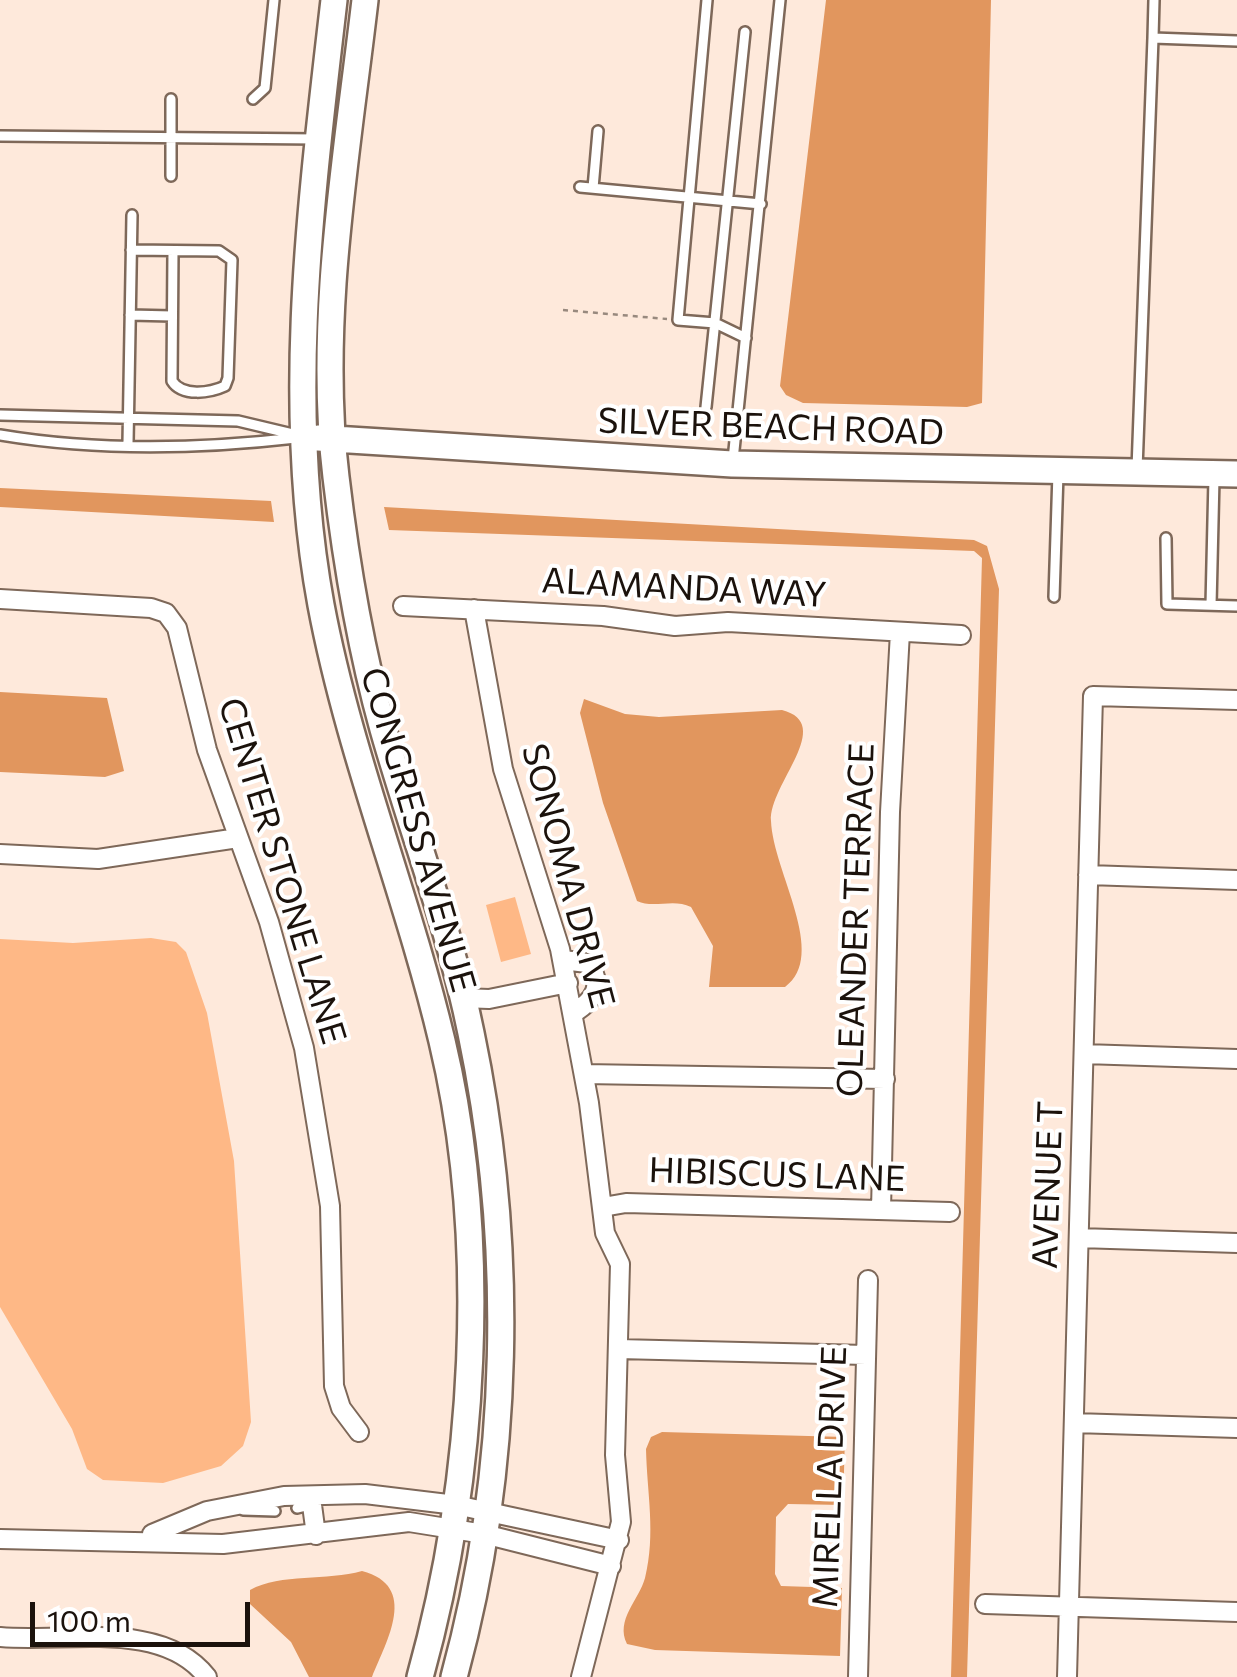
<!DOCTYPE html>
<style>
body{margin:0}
#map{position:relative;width:1237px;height:1677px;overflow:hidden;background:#fee9db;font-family:Commissioner,sans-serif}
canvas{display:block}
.scale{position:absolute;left:30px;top:1602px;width:220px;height:45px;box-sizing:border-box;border:5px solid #1b120c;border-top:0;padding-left:12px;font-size:30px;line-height:35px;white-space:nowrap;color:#1b120c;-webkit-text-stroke:8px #fff;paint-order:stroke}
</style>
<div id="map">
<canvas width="1237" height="1677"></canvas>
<div class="scale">100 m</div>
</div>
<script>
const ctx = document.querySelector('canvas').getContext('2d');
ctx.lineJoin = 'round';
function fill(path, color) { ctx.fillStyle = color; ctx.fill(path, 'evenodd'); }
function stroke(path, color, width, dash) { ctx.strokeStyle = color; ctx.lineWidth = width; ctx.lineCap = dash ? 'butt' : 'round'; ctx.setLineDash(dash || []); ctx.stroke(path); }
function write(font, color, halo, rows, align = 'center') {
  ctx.font = font + ' Commissioner,sans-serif'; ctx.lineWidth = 8; ctx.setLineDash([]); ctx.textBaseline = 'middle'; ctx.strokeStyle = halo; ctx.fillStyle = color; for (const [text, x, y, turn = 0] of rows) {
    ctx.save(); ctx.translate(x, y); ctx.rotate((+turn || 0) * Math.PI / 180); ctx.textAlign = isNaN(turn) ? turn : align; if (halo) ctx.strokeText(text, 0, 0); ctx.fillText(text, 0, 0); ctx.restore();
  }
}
fill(new Path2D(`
 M515,897L531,954L501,962L486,905Z
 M151,938L176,942L186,952L207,1013L234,1161L251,1422L243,1446L221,1466L163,1483L103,1480L87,1469L72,1429L0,1307V939L73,943Z`), '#feb886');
fill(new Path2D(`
 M826,0H991L982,403L967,407L803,403L786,395L780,386Z
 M0,488L271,501L274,522L0,507Z
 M384,507L974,540L987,546L999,589L967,1677H951L982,558L974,551L389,530Z
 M0,692L107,698L124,771L105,777L0,772Z
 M584,699L625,714L659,717L782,710C836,724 769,784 771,821C773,872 829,955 785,987H709L713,946L691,907C673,898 654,909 637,901L603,803L580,713Z
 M662,1432L845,1437L843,1505L788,1504L776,1517L775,1574L781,1586L842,1588L840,1656L655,1650L627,1644C615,1620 639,1600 645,1578C656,1533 647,1494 646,1449L651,1437Z
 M362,1571C419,1586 387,1640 372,1677H309L291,1642L250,1604V1590C281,1573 327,1581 362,1571Z`), '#e1965e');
const lane = new Path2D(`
 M707,0L678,320L715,323L746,338
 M1153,38L1154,0
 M171,99V176
 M253,99L265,88L274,0
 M0,136L317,139
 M580,187L761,204
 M593,188L598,131
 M131,250L219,251L232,260L228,378L225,386C210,393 182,397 172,381L173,251
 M130,315L172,316
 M706,407L745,32
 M0,415L238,421L301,436
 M0,435C95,451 200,449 296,438
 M128,443L132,215
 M733,460L780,0
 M1137,469L1153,38L1237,41
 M1166,538L1167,604L1237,606
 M1054,597L1058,473
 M1211,605L1214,478
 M297,1508L314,1504
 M243,1510L275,1511`);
const street = new Path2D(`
 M0,599L151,608L166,613L177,628L207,750L269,922L304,1048L330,1206L334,1386L341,1408L359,1432
 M403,606L603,616L675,626L728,622L961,635
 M474,609L503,769L560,949L589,1103L605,1233L620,1264L615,1455L621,1522L581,1677
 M0,854L98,859L238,838
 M1088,875L1237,880
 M563,960L587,963C605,985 595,999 574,1013
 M462,998L489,999L568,983
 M1084,1054L1237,1059
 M584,1074L885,1079
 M603,1207L626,1203L950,1212
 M881,1210L890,812L900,632
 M1079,1238L1237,1243
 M618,1349L866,1355
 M1074,1423L1237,1428
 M312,1505L316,1535
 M152,1534L207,1511L284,1496L365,1494L456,1505L619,1540
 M0,1539L223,1544L409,1522L484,1534L611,1566
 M985,1604L1237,1612
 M0,1637C66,1643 162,1619 207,1677
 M858,1677L868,1280
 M1067,1677L1093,696L1237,700`);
const secondary = new Path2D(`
 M334,0C311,201 284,404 321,605C349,754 407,894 442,1041C490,1242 475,1480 420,1677
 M365,0C347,156 317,320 336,477C346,562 360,647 383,729C412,831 450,929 471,1033C515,1244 511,1469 454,1677
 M318,438L732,464L1237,474`);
stroke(lane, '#7e6859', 14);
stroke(street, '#7e6859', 22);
stroke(secondary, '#7e6859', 30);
stroke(new Path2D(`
 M563,310L667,319`), '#98897e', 2.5, [5, 5]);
stroke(lane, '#fff', 9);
stroke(street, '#fff', 18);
stroke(secondary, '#fff', 25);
write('35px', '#1b120c', '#fff', [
 ["SILVER BEACH ROAD",771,427,2],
 ["ALAMANDA WAY",684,588,3],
 ["CONGRESS AVENUE",418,830,74],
 ["CENTER STONE LANE",282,871,73],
 ["SONOMA DRIVE",568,876,75],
 ["OLEANDER TERRACE",856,920,-88],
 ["HIBISCUS LANE",777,1175,2],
 ["AVENUE T",1048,1185,-88],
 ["MIRELLA DRIVE",830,1477,-88]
]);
</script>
